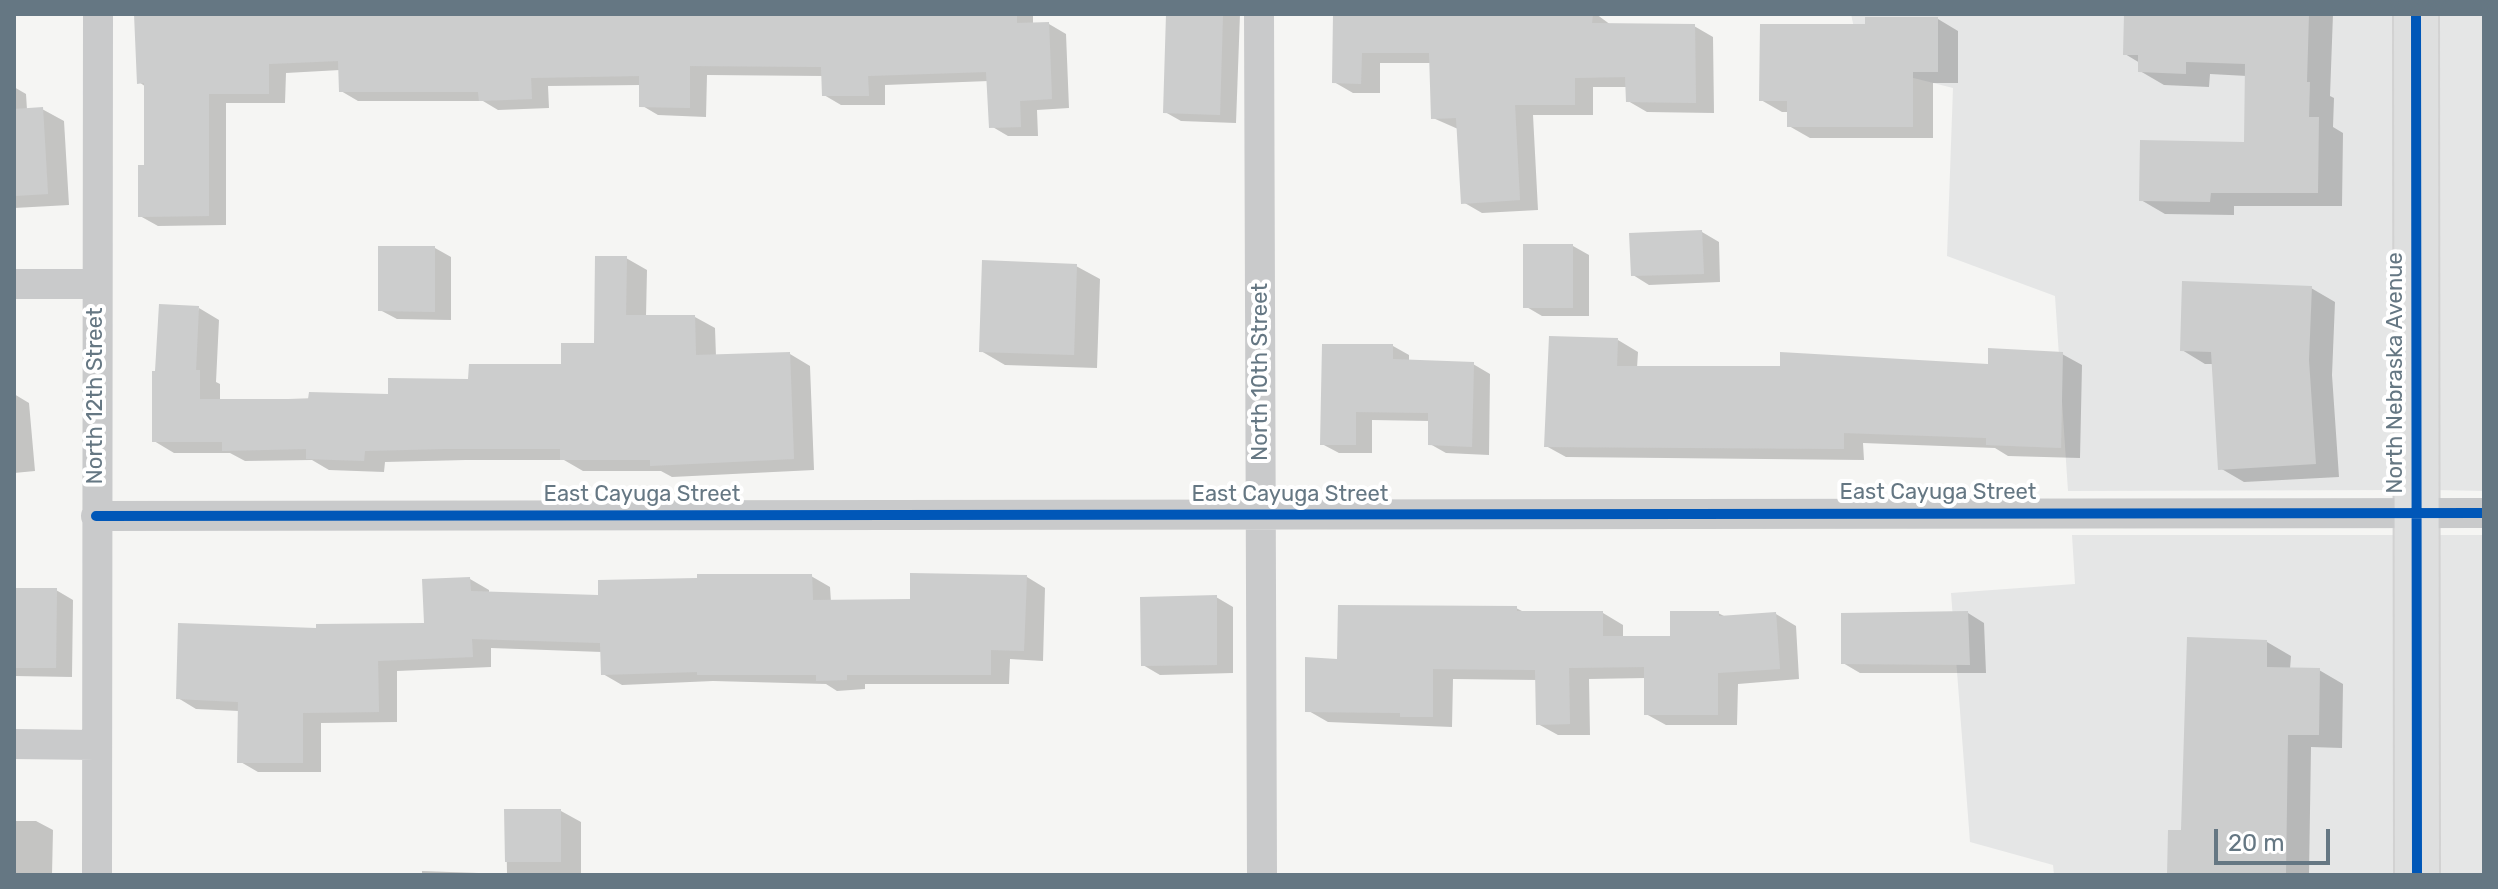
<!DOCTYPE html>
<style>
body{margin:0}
#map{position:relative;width:2498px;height:889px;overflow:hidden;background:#f5f5f3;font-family:Rubik,sans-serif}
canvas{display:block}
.frame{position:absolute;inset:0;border:16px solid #657783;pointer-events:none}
.scale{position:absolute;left:2214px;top:829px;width:116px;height:36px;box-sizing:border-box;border:4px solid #657783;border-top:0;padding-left:10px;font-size:24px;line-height:28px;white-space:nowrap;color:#657783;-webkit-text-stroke:6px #fff;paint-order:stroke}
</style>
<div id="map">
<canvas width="2498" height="889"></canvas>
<div class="frame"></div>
<div class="scale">20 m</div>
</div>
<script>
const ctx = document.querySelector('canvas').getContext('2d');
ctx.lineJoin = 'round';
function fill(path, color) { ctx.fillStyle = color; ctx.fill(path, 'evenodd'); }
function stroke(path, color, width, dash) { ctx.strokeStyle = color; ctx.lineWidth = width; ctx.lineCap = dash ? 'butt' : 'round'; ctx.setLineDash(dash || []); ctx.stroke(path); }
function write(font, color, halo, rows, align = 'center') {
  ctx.font = font + ' Rubik,sans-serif'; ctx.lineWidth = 8; ctx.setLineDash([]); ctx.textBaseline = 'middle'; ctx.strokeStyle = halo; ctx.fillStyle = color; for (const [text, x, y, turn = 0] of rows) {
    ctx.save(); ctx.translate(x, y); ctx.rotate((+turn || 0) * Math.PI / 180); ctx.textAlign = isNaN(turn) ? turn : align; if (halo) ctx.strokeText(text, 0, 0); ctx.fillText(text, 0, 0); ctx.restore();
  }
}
fill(new Path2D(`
 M1851,14H2396V490L2068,491L2055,296L1947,256L1953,88L1862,65Z
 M2436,14H2484V491L2436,490Z
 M2072,535H2396V875H2054L2053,865L1970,842L1951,593L2075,584Z
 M2436,535H2484V875H2436Z`), '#e5e6e6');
fill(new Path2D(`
 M137,14H1033V24H1049L1066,34L1069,108L1037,110L1038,136H1008L991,126L989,81L885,85V105H841L824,95L823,76L707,75L706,117L658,115L641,105V85L548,86L549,108L498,110L483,101H358L341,91L340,70L286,73L285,103H226V225L158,226L140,216L146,167V87L139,82Z
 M1168,14H1240L1236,123L1181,121L1165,112Z
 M1335,14H1596L1611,25L1694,26L1713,37L1714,113L1647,112L1628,101V87H1593V115H1533L1538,210L1482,213L1463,202L1458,129L1433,118L1431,63H1380V93H1353L1334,82Z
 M2126,14H2333L2330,96L2334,98L2333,127L2343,133L2342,206H2234V215L2165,214L2141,200L2246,144L2247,76L2210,74L2209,87L2164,85L2140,71V63L2125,54Z
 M1938,19L1958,31V83H1933V138H1810L1789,126V112H1782L1761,100L1867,26Z
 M14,87L26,94L27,110L42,109L64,121L69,205L14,208Z
 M1702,232L1719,242L1720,282L1649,285L1633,275Z
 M1573,246L1589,255V316H1542L1525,306Z
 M435,248L451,257V320L397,319L380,310Z
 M626,258L647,270L646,317H695L715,328L716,357L790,354L810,366L814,470L672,477L661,471H583L564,460H466L385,462L384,472L329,470L312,460L245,461L230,453H174L154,441L199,308L219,320L216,382L220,384V401L390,396L563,366L596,345Z
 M1076,266L1100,279L1097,368L1005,365L981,351Z
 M2311,288L2335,302L2332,375L2339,477L2244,482L2220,468L2213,364H2205L2182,350Z
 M1618,340L1638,352L1637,368L1990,366L2062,354L2082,365L2080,458L2008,456L1995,448L1863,443L1864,460L1566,457L1546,446Z
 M1393,346L1409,355V362L1473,364L1490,374L1489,455L1446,453L1430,444V421L1372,420V453H1339L1322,444Z
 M14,394L29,403L35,471L14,473Z
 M811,576L830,587L831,602L912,601L1027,577L1045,588L1043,661L1010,659L1009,684H865V689L837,691L826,684L713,681L622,685L603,674L602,652L491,648V667L397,671V722L321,723V772H258L239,761V711L196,709L178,698L318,630L426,625L470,579L489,590V593L600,597Z
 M14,590H56L73,600L72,677L14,676Z
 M1216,597L1233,607V673L1160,675L1143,665Z
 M1516,608L1526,613H1603L1623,625V638H1672L1718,613L1726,617L1776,614L1796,626L1799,679L1738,684L1737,725H1666L1646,714V678L1589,679L1590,735H1558L1538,724L1537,680L1453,679L1452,727L1328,722L1307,710L1338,661Z
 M1968,613L1984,623L1986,673H1860L1843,663Z
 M2267,642L2291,656L2290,669L2319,670L2343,684L2342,748L2311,747L2309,875H2169L2183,832Z
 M506,811H561L581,822V875H422V871L507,874Z
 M14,821H36L53,830L52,875H14Z`), '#0003');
fill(new Path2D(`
 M134,14H1017V23L1049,22L1052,99L1020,101L1021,127L989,128L986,72L868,76L869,96H822L821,67L690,66V108L639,107V76L531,78L532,99L479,101L478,92H339L338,61L269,64V94H209V216L138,217V165H144V83L137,84Z
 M1166,14H1223L1220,115L1163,113Z
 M1333,14H1593L1592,23L1695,24L1696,103L1626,102L1625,77L1575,78V105H1515L1520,200L1461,204L1456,118L1431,119L1429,53H1362L1361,84L1332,83Z
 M2124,14H2309L2307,82H2310L2309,117H2319L2318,193H2211L2210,202L2139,201L2140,140L2244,142L2245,64L2186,62V74L2138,72V55H2123Z
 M1865,17H1938V72H1913V127H1787V101H1759L1760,24H1865Z
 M43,107L48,194L14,196V109Z
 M1702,230L1704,274L1631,276L1629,233Z
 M1523,244H1573V308H1523Z
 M378,246H435V312L378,311Z
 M595,256H627L626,315H695L696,355L790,352L794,459L650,466V460H560V449H444L365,451L364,461L306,459V449L222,451V442H152V371H155L159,304L199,306L196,370H200V399H308L309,392L388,394V378L468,379L469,364H561V343H594Z
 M982,260L1077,264L1074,355L979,352Z
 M2182,281L2312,286L2309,360L2316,464L2218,470L2211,352L2180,351Z
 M1549,336L1618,338L1617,366H1780V352L1988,364V348L2063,352L2061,448L1986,445V438L1844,433V449L1544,447Z
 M1322,344H1393V359L1474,362L1472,447L1428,445V413L1356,412V445H1320Z
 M910,573L1027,575L1024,651L991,650V675H847V680L816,681V675H697V672L601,675L600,643L472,639L473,657L378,661L379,712L303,713V763H237L238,702L176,699L178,623L316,628V624L424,623L422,579L470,577L471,591L598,595V580L697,578V574H812L813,600L910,599Z
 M14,588H57L56,668H14Z
 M1217,595V665L1141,666L1140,597Z
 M1338,605L1517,606V611H1603V636H1670V611H1719V616L1776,612L1780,669L1718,673V715H1644V667L1569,668L1570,724L1536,725L1535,670L1433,669V717H1400V713L1305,712V657L1337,659Z
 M1968,611L1970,665L1841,664V613Z
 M2187,637L2267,640V667L2320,668L2319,735H2288L2286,875H2167L2168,830H2181Z
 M504,809H561V862H505Z`), '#cccdcd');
const primary = new Path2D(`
 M2416,14L2417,875`);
stroke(primary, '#d2d2d2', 48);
stroke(new Path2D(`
 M1259,14L1262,875
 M14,284H96
 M96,516L2484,513
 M14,744L95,745
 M97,875L98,14`), '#c9cacb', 30);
stroke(primary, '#dedfdf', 44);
stroke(new Path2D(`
 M2416,14L2417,875
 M96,516L2484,513`), '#0057b8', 10);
write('22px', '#657783', '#fff', [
 ["North 10th Street",1261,372,-90],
 ["North Nebraska Avenue",2396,373,-90],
 ["North 12th Street",96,396,-90],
 ["East Cayuga Street",1938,493],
 ["East Cayuga Street",642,495],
 ["East Cayuga Street",1290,495]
]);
</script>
